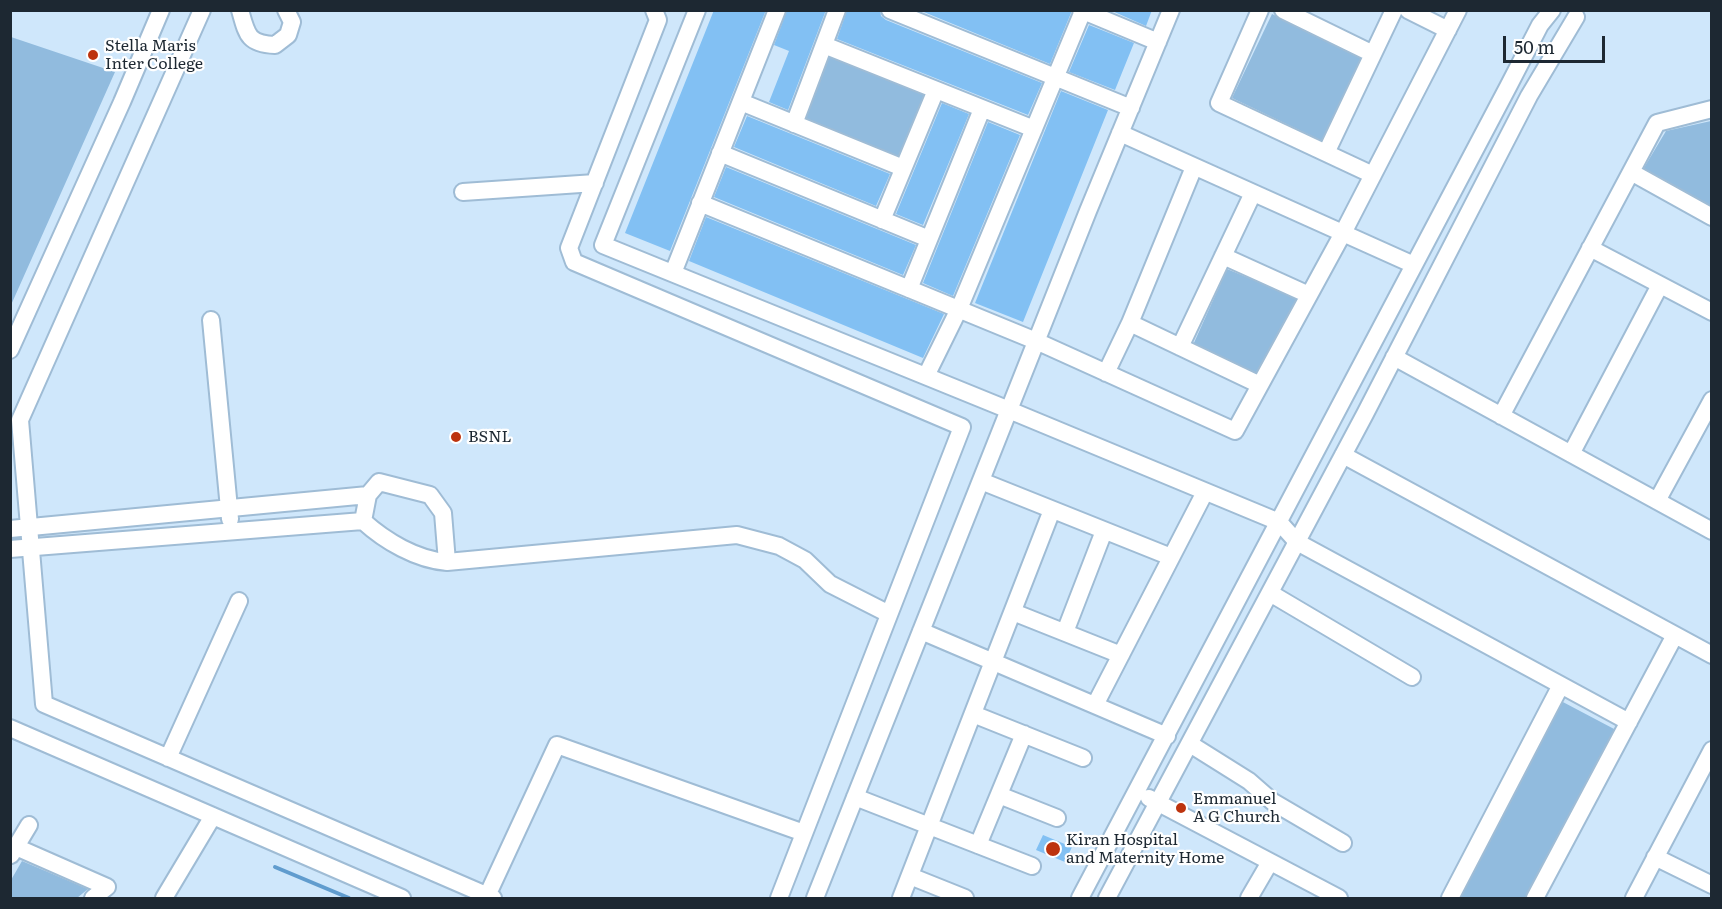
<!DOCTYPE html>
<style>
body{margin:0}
#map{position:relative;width:1722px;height:909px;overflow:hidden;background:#cfe7fb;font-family:Literata,serif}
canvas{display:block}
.frame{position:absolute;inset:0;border:12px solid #1d2832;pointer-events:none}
.scale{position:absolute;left:1503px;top:36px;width:102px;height:27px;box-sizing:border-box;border:3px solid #1d2832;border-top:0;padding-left:8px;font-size:18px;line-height:21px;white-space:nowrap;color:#1d2832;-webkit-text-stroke:4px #fff;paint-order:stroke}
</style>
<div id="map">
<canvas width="1722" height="909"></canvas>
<div class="frame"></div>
<div class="scale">50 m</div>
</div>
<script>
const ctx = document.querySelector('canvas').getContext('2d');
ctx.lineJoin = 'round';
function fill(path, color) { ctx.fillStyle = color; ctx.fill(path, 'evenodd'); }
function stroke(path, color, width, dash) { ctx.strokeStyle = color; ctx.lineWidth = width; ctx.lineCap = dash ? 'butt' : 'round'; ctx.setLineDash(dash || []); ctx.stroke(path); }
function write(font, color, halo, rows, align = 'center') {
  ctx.font = font + ' Literata,serif'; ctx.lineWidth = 4.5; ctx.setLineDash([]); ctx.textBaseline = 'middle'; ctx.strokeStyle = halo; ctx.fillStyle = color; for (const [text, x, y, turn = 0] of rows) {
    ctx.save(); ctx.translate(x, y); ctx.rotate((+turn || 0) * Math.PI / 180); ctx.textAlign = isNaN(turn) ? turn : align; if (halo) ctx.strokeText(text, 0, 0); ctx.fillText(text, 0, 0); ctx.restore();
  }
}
fill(new Path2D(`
 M1272,14L1362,56L1322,141L1232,98Z
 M11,37L115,72L11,305L10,37Z
 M827,53L926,92L899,161L800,122Z
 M1711,121V208L1642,171L1666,131Z
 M1227,269L1298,298L1257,376L1193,345Z
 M1561,701L1616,730L1526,898H1457Z
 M22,861L88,889L77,898H11V880Z`), '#91bbde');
stroke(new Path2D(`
 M275,867L349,898`), '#609cce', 4);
fill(new Path2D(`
 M714,10H766L670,251L625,233Z
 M787,10H826L788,110L769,102L789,51L774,45Z
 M847,10H880L881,16L886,20L1042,83L1028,115L837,39Z
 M919,10H1071V13L1050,64Z
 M1110,10H1152L1146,26Z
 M1089,25L1134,43L1115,90L1069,72Z
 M1061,91L1108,110L1023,322L975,303Z
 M942,103L969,114L923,225L896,214Z
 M747,116L890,174L876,206L734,147Z
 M988,122L1020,135L953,296L923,283Z
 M726,167L916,245L903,275L714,197Z
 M706,217L944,314L923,358L689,261Z
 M1043,835L1072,847L1065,862L1036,850Z`), '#82c0f3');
const minor = new Path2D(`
 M202,10L20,420L44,704L493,898
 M240,10C247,35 248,44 275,45L288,35L292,22L286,10
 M654,10L658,20L569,248L574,262L962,427L779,898
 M697,10L603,245L1009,410L1279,522L1297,542L1629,722
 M890,10L1131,108
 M1081,10L1158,42
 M1260,10L1219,103L1373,175
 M1283,10L1373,54
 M1408,10L1448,30
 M824,45L1034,129
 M741,102L903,168
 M794,124L837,10
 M1120,133L1414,265
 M720,153L929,239
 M1326,153L1394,10
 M1631,172L1712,217
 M463,192L595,183
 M700,203L1036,341L1235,431L1343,233L1458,10
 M882,220L936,90
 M1590,248L1712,312
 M1223,256L1309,295
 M673,273L777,10
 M909,289L982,109
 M211,320L230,519
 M1130,323L1260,385
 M1180,347L1253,193
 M10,350L122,102L161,10
 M1394,357L1712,531
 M1106,373L1130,323L1194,167
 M926,376L959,309L1083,11
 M1501,416L1657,123L1712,109
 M1571,454L1660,285
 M1343,455L1712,655
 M981,481L1171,557
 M379,482L430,495L443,513L447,562C417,560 385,541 363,521L368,495Z
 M1657,501L1712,400
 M10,529L368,495
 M10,549L363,521
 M447,562L737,535L779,546L805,560L830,584L889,614
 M1270,593L1412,677
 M1013,612L1121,655
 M921,631L1167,736
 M1065,632L1104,531
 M1095,705L1205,492
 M973,714L1083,758
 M10,728L402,898
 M1190,744L1249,781L1273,802L1343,843
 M168,758L239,601
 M999,795L1057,818
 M855,797L1032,866
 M1149,798L1339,898
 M978,845L1024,734
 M16,847L107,887L93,898
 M11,855L29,825
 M1655,857L1712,885
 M910,876L965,898
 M487,896L557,745L804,833
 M164,898L213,816
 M815,898L1088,211L1171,10
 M901,898L1052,510
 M1080,898L1508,87L1540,25L1552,10
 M1107,898L1365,414L1529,96L1576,17
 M1249,898L1270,862
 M1450,898L1561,685
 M1535,898L1675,635
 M1634,898L1712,750`);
stroke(minor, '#9fbcd5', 20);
stroke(minor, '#fff', 16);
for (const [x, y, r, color] of [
 [93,55,6,"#bd330e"],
 [456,437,6,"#bd330e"],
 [1181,808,6,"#bd330e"],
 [1053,849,8,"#bd330e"]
]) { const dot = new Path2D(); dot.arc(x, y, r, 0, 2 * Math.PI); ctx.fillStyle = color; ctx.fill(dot); stroke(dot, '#fff', 2); }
write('16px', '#1d2832', '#fff', [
 ["Stella Maris",105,46],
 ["Inter College",105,64],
 ["BSNL",468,437],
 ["Emmanuel",1193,799],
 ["A G Church",1193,817],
 ["Kiran Hospital",1066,840],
 ["and Maternity Home",1066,858]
], 'left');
</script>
